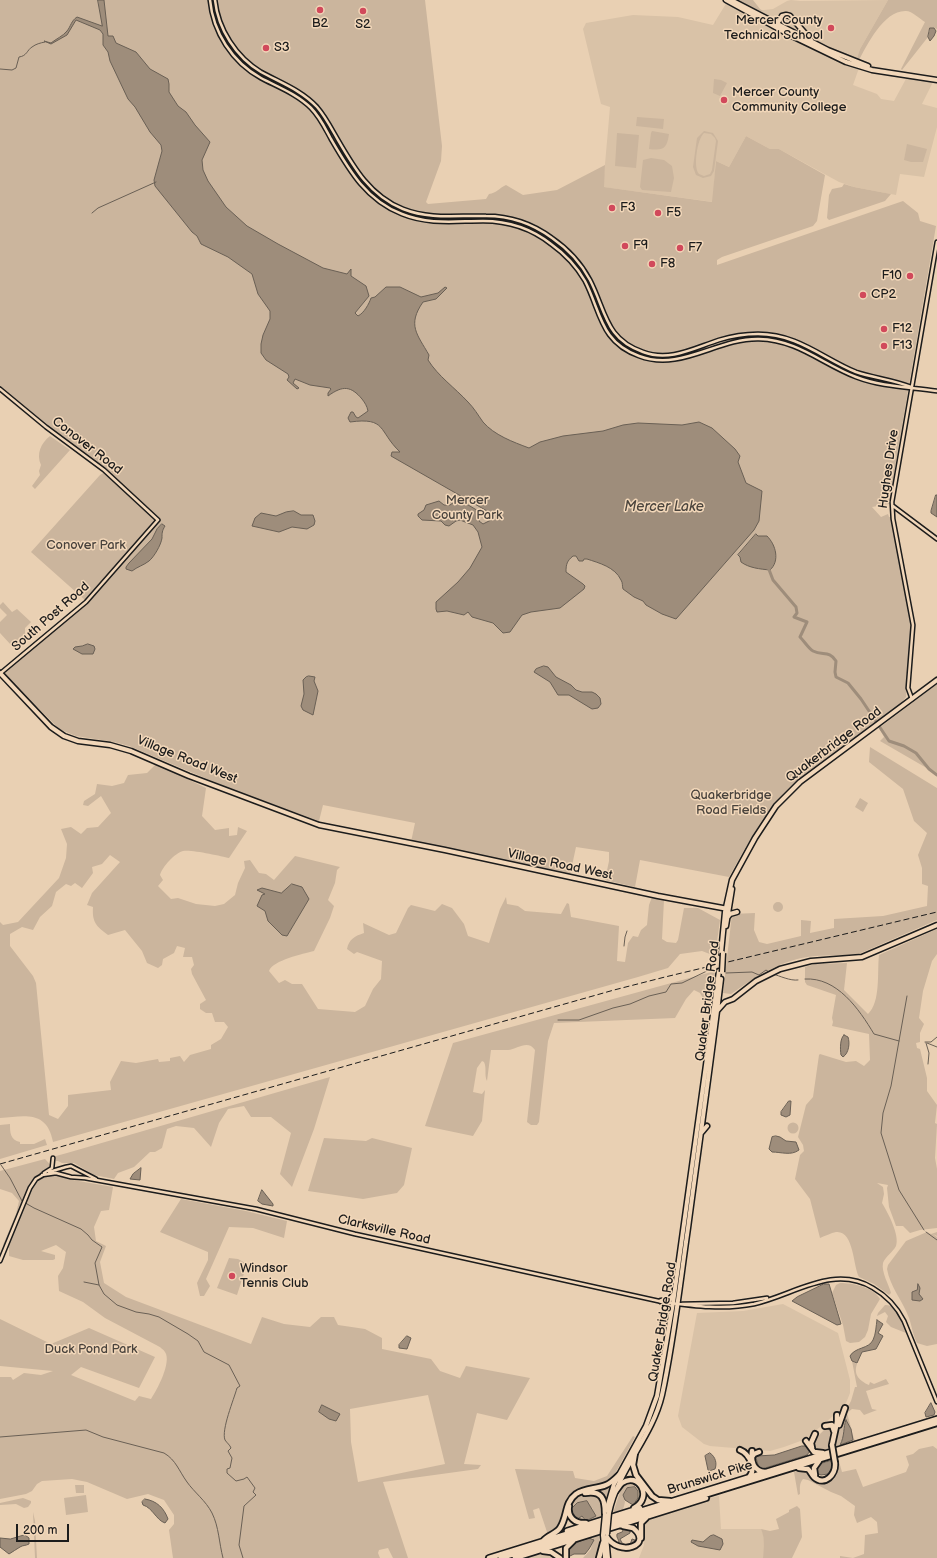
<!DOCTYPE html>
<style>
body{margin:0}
#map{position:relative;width:937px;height:1558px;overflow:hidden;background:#e9d0b3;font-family:"Balsamiq Sans",sans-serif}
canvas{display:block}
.scale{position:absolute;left:16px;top:1524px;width:53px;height:18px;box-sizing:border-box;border:2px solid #1c1c1c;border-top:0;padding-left:5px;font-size:12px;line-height:14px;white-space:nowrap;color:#1c1c1c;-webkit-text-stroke:3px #f2d7b9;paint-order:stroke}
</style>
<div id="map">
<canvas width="937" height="1558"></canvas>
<div class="scale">200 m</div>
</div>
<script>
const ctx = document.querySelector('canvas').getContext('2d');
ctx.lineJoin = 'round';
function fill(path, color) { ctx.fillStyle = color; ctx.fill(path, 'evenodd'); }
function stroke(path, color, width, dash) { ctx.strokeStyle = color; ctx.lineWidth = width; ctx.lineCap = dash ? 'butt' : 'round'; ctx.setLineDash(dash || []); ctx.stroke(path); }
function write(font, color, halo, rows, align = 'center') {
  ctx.font = font + ' "Balsamiq Sans",sans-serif'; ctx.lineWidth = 3; ctx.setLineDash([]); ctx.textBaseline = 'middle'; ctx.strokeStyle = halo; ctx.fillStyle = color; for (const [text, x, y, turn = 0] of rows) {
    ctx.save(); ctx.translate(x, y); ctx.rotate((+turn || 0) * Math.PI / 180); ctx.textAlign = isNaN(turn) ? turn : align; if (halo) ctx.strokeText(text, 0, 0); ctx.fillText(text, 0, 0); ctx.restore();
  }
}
fill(new Path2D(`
 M791,0L800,1L888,0L860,49L856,61L755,11L773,9L787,1Z
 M727,2L766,24L859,68L853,85L877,94L881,99L894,101L907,77L933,82L922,104L937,108V127L924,177L900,174L896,195L854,187L839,182L779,149H770L746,136L729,167L716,161L713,202L603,187L610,107L601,104L583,29L586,23L633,15L678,17L713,25Z
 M783,1304L838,1333L850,1380V1393L846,1403L840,1410L806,1439L784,1447L770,1451L710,1446L704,1444L682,1427L678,1416L697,1313L743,1311Z
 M719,1496L721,1529H761L763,1533L765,1547L763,1558H639L644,1545L643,1522L648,1519L701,1500Z
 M537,1554H547L553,1558H525Z`), '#d9c2a7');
fill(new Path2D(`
 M0,0H425L442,146L441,161L426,202L428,204L486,199L489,194C497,193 499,188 506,185L523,195L557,190L605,165L604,187L712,202L716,161L729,167L746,136L770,149H779L825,175L817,221L813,226L722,257L717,260V265L903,201L918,213L920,221L936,226L893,479L895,480L892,501H889V504L872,507L881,517L888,514L889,517H891L911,627L906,697L901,703L794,783C765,809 748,844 729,877L640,860L635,887L605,880L609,861V852L576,847L570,875L411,842L415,823L323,805L319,821L231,789L129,746L114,742L76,736L59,729L7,676L5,674L6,671L89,601L160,521C112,470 53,432 0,388Z
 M732,0H753L760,9L763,11H755Z
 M888,0H937V29L934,28L928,31V37L902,70L901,69L925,22C920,19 912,11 906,11C884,10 867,45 858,62L856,61L860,49Z
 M714,79L721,80L727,83L720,96L713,93Z
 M637,117L664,119L663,129L636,126Z
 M652,131L669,134C667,148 664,151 649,149L651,133Z
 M704,131L713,133L718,141L714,171L711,176L703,178L696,175L693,167L697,138ZM704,133L711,134L715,138L716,141L712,170L710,174L704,176L699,174C693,168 697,139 704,133Z
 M617,133L639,135L636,168L615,166Z
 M907,144L927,149L923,162H911L904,160Z
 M651,158L664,160L672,166L674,178L671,192L642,190L640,187L643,160Z
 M844,184L854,187L891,194L885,201L829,220L827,218L829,195L832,189L842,187Z
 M50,436L70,450L35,489L32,486L40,475L39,471L41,465C36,454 41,443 50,436Z
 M105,472L156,521L86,601L31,552L100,475Z
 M3,602L12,612L17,609L31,622L25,628V634L11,645L0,633V622L7,615L0,608V605Z
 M937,684V774L880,741L884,737L879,728Z
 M870,747L937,788V920L861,953C846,956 830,955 815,956C782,959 757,976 731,994L723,993L732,914L755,913L754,930L759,942L767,944L801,936V920L811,921L810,933L834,928V919L883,916L927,906L928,886L922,884V868L918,855L927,833L914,821L903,789L869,762Z
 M156,764L206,788L202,816L215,830L229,828V836L237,835L238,827L247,831L229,858C221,856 190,849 183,851C175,853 162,867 160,875L163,880L158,886L171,899L178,898L196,904L215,906L224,904L235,895L238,883L245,868L244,861L250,860L259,873L266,874L274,880L295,856L340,867L337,870L335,883L328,900L334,906L330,918L314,951C303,954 273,960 269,971L279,983L285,980L292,984H302L318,1009L355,1012L365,1006L373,989L381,979L382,961L357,952L354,954L347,949C349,939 355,936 364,933L363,923L389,935L396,933L408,908L411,905L435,911L442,904L452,908L464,924L468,936L489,943L500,909L506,897L507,904L518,906L525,911L561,914L567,903L569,904L571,917L619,926L617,961L625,962L628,943L633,936L638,937L641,930L647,925L649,905L652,897L664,900L662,939L667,942L676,943L678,940L684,908H698L720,920L715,956L702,951L680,954L668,968L638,977L53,1142C47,1110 25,1116 0,1118V922L3,925L18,922L59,878L66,858L67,844L61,829L71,827L81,834L87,828L98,827L111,813L101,796L88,806L83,805L84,801L95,794L97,784L112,786L124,783L128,775L147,773ZM110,855L120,862L92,893L87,905L93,907C92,922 96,926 108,935L125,930L142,951L147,963L158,968L162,965L163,959L174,953L177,946L185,948L183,957H192L194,965L191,969L192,974L206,1000L200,1004V1009L206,1013H212L215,1022H224L228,1027L221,1039L211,1045V1049L190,1055L184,1062L180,1056L170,1058V1061L159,1062L158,1059L136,1063L121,1061L110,1082L111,1090L68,1095V1106L58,1119L49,1115L36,983L33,976L10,946V934L22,927L33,930L40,917L52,906L56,892L66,884L71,886L75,883L82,888L93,873L92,867L102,864Z
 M860,798L868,803L863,812L855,807Z
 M773 907a5 5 0 1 1 10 0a5 5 0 1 1-10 0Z
 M937,929V954L932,961L923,991L919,1018L924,1024L920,1033V1042L916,1043L917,1048L920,1049L927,1078V1091L937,1105L935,1123L937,1124L935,1158L937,1169V1228L920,1230L910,1233L903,1226H896L889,1207L887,1188L888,1185L877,1183L883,1187L884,1194L882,1203C888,1213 900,1235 896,1246C893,1252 885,1257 883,1263C881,1272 889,1285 891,1293L889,1295L874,1284L859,1277C853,1266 854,1230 836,1232C831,1233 825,1236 820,1238L810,1199L795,1179L800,1155L804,1151L803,1145L798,1137L806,1105L813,1097L819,1055L820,1054L846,1062L856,1061L864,1066L870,1060L869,1034L832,1026L833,1022L832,1018L836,995L807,985L805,982V967L815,964L847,963L844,990L868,1014C881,1002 877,972 879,955Z
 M715,971L713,995L704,1000L700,993L694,990L686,999L675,1018L554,1023L548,1041L539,1122L537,1125H531L527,1122L535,1050C528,1039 517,1049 508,1050C502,1050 496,1050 491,1050L487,1081C484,1075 487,1068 484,1062L482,1061L477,1068L473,1092L482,1094L485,1090L482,1121L473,1136L425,1126L453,1043Z
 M330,1077L314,1129L292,1187L280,1174L291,1133L271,1117H251L244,1106L228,1109L219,1123L211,1147L194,1128L176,1126L167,1129L162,1148L155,1152H150L134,1167L118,1173L114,1179L94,1175L74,1163H62L58,1161H56V1156L67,1153Z
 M787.5 1128a5.5 5.5 0 1 1 11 0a5.5 5.5 0 1 1-11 0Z
 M10,1124C10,1132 10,1140 20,1142V1144H34L45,1139L47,1145L0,1159V1125Z
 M324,1138L366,1141L372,1138L412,1148L404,1185L397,1193L363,1199L308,1191Z
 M45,1159L59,1174L67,1179L113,1187L109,1210L101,1211L94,1227L96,1241L106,1246L100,1262L104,1283L126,1297L251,1344L262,1317L284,1324L310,1327L321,1317H334L338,1325L365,1329L382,1338V1349L431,1359L440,1371L460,1378L466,1366L530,1378L507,1420L477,1413L464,1464L481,1465L478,1469L383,1482L408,1558H393L388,1548L379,1550L378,1553L380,1558H173L169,1530L174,1524V1515L164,1500L148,1494L127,1499L87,1482L72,1479L42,1481L37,1484L32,1491L26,1494L0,1499V1377H11L13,1380L24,1373L41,1375L53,1371L0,1366V1319L51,1344L89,1328L155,1357L139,1388L81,1367L71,1375L135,1401L139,1396L151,1399C157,1390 172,1362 165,1352C164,1350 160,1347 158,1346L105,1318L83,1302L59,1291L58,1276L63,1268L66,1252L56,1245L41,1251L55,1255V1259L53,1260H23L9,1256V1248L3,1245L16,1214L19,1201L12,1193L0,1189V1171ZM428,1395L445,1464L358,1482L351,1442L350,1409Z
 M181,1199L246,1211L287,1221L284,1238L253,1228L229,1227L206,1279L210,1286L204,1296H200L197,1283L208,1260V1252L160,1232Z
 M927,1232L931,1234L937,1232V1236L933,1234L937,1237V1344L927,1346L917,1343C913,1335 912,1327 909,1318C903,1301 890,1287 887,1269L888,1265L906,1241Z
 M229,1258L238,1259L247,1264L237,1295L217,1288Z
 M840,1283C853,1283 873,1287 880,1299L871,1314L868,1330L865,1337L859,1342L850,1343L846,1341L843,1325L832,1293L836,1285Z
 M885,1305C897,1304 902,1321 906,1330V1333L891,1327L886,1322L888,1316L885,1312L877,1316L878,1313Z
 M852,1361L857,1364C853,1375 860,1381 869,1385L870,1382L874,1384L886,1379L889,1384L866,1391L872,1409L877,1410L864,1415L860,1410L852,1409L847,1413L854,1439L856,1441L853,1443L851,1429L846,1420C841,1428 848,1440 836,1447L833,1446L845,1412L851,1401L855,1387H857Z
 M828,1426H831C834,1432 830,1441 830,1448L820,1453L814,1450L813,1441Z
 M633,1436L635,1437L612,1479L606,1484L582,1489L569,1499L559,1527L548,1535L539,1508L533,1510L535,1518L529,1519L515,1469L573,1471L575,1478L594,1481L607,1476Z
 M933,1446L937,1449V1558H840V1556L853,1558L864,1554L865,1535L878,1533L877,1522L871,1517L857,1523L854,1515L855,1506L841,1496L831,1492L808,1480L803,1479C799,1484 800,1488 800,1494L798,1495L794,1472C807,1466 807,1477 817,1480C820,1481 826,1480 830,1480C837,1474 838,1468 836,1459L838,1458L842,1472L856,1469L863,1487L906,1472L909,1465L906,1456L913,1454L919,1449Z
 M627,1482H636L641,1487C641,1495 641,1501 633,1506C637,1499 641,1495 636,1486L629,1487C625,1492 623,1496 625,1502L623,1510L613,1513L622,1486Z
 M611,1484L606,1503L603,1497L588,1491Z
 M75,1485H84V1493H76Z
 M585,1494L598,1495L604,1504L601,1518L580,1522L571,1516C570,1504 574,1498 585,1494ZM592,1508L594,1513L584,1520L583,1517H580Z
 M86,1495L88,1512L66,1515L64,1498Z
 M23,1498L31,1501V1503L28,1507L24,1508L16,1504L0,1505V1503Z
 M797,1506L800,1509L802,1537L792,1558H763C764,1548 765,1538 761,1529L770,1531L779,1529L776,1519L789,1512V1510Z
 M33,1512L35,1521L37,1558H35Z
 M599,1531V1558H583L591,1549L593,1536Z`), '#cbb59d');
const water = new Path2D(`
 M98,0H104L108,36H113L116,43L136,52L150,69L168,79L169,84V92L178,106L186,112L195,125L210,142L202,160L203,170L208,181L226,207L247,226L278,244L323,268L347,274L351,269V276L366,286L369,296L355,313L358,316C364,313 369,304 371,298L375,297L386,287H400L421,297L438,293L445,287L447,288L436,299L423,302C407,325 417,334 429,355L428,360C438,376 455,388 468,402C474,408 478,415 483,422C494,435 513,442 529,448L540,442L563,436L603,431L623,425L638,423L682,425L699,422L712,428L735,449L740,456L738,462L746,483L762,491L759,521L754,530L676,619L662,614L646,605L643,601L634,597L623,589C622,586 623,583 621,580C615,567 599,563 587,559H584L583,561H579L576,556H573C567,561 566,564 566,572L583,584L585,586L584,589L560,608L531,612L522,615L510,632L503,633L493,623L472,617L468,612L464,615L447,611L437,612L436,609V602L458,582L470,568L482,547L478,532L473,525L460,520L456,521L449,526L445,525L441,521L422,520L418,516V514L424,510L426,505L439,501L444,505H450L458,499L480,512L479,521L483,524L491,520V516L487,511L391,456L392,452H400C378,431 387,417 350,422L348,418L351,412H353L356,417L358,418L368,411C367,406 365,403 362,399C351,386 343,385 328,396V393L331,389L330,388L310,385L295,379L293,383L299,388L297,389L287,380L289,377L288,374L266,360L261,353V344L263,335L270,319V311L258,294L252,274L228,257L201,244L197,236L192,232L155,186L154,180L162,151L161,145L150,132L135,107L128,99L110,61L108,52L103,45V34L100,30L76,20L67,35L51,44L44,41L51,43C56,39 63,36 67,31C71,26 71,21 77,17L102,26Z
 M930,28H934L936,31L934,36L930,41L928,37Z
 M936,495H937V517L931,513V511Z
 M294,511L301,515H313L315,521L314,525L307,529L292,527L279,532L252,526L255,518L261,513L276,516L286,512Z
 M162,524L165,526C162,531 162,533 162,538C161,545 154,557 149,561C144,565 137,567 132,571L126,569V567L129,563L152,539L157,529Z
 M756,534L758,536H767C776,545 780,561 770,570C760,569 749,568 741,562L740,557L738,555Z
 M88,644L94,646L95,649L93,654H82L73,649L75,647L82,646Z
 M544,666L548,667L556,677L571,685L576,690L582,692H592L596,694L600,698L601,704L598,708L592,709L569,695H558L550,682L534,672L536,669Z
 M309,676L315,677L314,681L318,691L313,715L303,710L301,706L304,694L303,680L306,677Z
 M292,884L302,887L309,899L287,936L282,935L268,921L265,911L257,906L262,895L265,894L257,890L262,888L281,893Z
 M844,1035L848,1037C850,1043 849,1053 843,1057L841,1055C840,1049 840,1038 844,1035Z
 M789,1101H791L790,1115L786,1117L781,1115V1112Z
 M776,1136L780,1137L786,1141L796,1142L799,1150C791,1156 781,1152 772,1152L769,1149L772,1137Z
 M141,1168L140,1180L130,1179L133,1174Z
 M262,1190L273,1204V1206L262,1204L258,1201Z
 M824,1284H829L841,1324L837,1325L792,1301L797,1297Z
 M918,1284L920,1288L919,1294L923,1299L920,1301L912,1300V1292L917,1290Z
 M877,1320L883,1324L878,1333L883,1336L876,1349L862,1352L857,1363L852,1361L850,1356C855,1347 869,1349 873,1340C876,1334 876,1326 877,1320Z
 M407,1336L411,1338L407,1349L399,1348V1345Z
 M931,1403L935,1412L934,1415L926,1417L925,1413Z
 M322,1405L340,1414L336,1421L329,1419L319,1412Z
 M846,1420L851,1429L853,1440L840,1445C845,1436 843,1427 846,1420Z
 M802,1446H807L810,1451L807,1455L762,1469L759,1468L756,1458L757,1456L774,1455Z
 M710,1453C716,1457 717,1464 715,1469L709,1471L708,1470L705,1456Z
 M831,1461L833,1467L828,1474L821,1475L816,1473L820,1464Z
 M635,1487L638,1491V1498L633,1505L625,1500L623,1495L627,1488Z
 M145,1499C157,1501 164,1508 168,1519L165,1523C156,1520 153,1508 143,1505L142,1502Z
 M587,1501L596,1516L586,1521L582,1516L576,1520L573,1516L571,1509L577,1503Z
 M624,1528L630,1531V1533L620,1539L622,1543L628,1546L630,1545L632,1539L635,1540L633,1549C626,1554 620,1550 619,1543C619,1539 616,1538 617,1534L622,1532Z
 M25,1535L29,1538V1544C25,1546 23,1545 20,1547C16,1549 13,1552 9,1554L0,1547V1538L10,1539Z
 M714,1535L722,1539L723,1544L720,1550L698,1546L691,1542L692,1540L703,1542L710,1536Z
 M589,1538L594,1540L589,1549L585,1554H574L570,1556L567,1553C571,1543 580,1541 589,1538Z`);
fill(water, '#9e8d7b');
stroke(water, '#6a6055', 1);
stroke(new Path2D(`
 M0,69L12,70L16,68L19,57C27,56 27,50 32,47C36,44 40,43 45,42
 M92,213L98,208L156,182
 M624,946L625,937L627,931
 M726,973L752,972L759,975L766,970L769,972
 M773,974C780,976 790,981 798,980
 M805,979C837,977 859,1009 874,1034L899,1041
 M907,996L891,1086L883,1113L881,1133L899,1190L924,1230
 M558,1020H579L613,1008L630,1004L649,996L666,992L671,984L682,983L709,970H715
 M925,1042H931L937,1037
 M926,1043L929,1053L928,1064
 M927,1043L937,1047
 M1,1165L10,1178L22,1201L34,1208L81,1229L88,1235L92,1240L102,1247L95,1263L99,1285L104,1294L117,1305L136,1312L149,1314L159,1317L188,1334L198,1341L204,1352L229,1365L240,1386L237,1388C234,1399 221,1430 225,1440C227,1443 230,1445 231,1448L228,1451L232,1458L230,1468L227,1469V1473L236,1481L244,1479L247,1477L255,1488L253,1492L256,1495L244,1506L239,1545L243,1558
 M926,1232L937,1240
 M84,1282L99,1285
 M0,1437L86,1430L103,1437L164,1453C176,1460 179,1471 187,1482C194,1492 206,1501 212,1513C219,1527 219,1543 223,1558`), '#6a6055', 1);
stroke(new Path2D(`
 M768,567L773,580L796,607L797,613L794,617L807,622L800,637C804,641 809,649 813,651C823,656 829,650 836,661L835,672L836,677L848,683L861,699L889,741L904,746L916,753L929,769L937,775`), '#9e8d7b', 3);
const minor = new Path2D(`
 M210,0C213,32 232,62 261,78C278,87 297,94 311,108C320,117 325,128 331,139C349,170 366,200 402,214C429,225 455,221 483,221C508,221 532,229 551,244C565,254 577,267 585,281C601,312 600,342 639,356C681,372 717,338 759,339C798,340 822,364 856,377C882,387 910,387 937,391
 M215,0C218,29 236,57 261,72C281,83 301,90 317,107C324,115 329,124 334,133C352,164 368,195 403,209C431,220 458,215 486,216C510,216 533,224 552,238C568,249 581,263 590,280C606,311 605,339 643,352C670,362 694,348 719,340C732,336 745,334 758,334C798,334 822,358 856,372C874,378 894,380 911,387
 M0,389L46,427L104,470L158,520L86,602L2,672
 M893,506L937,539
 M912,699L908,688L913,625L893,519L892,502L937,242
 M49,1172L66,1167L71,1166L96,1179
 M44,1173L52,1168L53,1158
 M42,1175L56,1173L71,1177L85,1178L256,1209L355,1234L663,1302C694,1306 724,1310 754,1304C794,1295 833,1264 873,1288C887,1296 897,1307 904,1321L937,1402
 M0,1261L30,1188L36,1179L43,1175
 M682,1304L733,1303L767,1298`);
const major = new Path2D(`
 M726,0L790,35L846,62L872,70L937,80
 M731,0L828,50L868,66
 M777,24L782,16L786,15L790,16L811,40
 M0,673L51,727L64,736L78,741L110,745L131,751L189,776L319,825L445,850L658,896L728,909
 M727,918L730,914L737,912
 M726,926L732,889
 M721,953L725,912L732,880L755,838L776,806L800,782L937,680
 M717,1011L725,1002L733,999L756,981L780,969L811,961L862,957L937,925
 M702,1132L707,1126
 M661,1301L669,1300L674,1294
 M606,1511L614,1484L646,1426L657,1396L673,1303L719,971
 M609,1513C618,1469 652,1438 662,1395C674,1340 680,1283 688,1228C699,1145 711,1062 721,979
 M603,1535L605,1558
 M606,1536L608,1558`);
const highway = new Path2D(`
 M839,1425L845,1408
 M825,1426L832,1425L834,1431
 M806,1441L814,1452L823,1453
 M832,1445L837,1422V1415
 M812,1448L811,1443L815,1434
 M740,1450C750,1454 757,1471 748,1478
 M752,1451C751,1461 753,1471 765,1472
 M635,1453L633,1465L636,1475L652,1496L658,1500L670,1501
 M752,1457L754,1454L759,1452
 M799,1468L808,1469C811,1472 812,1475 814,1477C825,1487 836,1474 835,1463
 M815,1475L814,1468L819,1461
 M585,1493C602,1490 605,1499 605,1514
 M614,1493C617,1490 619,1486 622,1483C638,1471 654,1497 634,1508
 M569,1506C567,1517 575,1524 586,1523
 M567,1531L640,1508
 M606,1536C619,1558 654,1545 633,1528L623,1526
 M641,1538V1523L646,1518
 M543,1541C548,1535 556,1534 560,1528C568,1516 564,1503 576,1494C585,1488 597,1489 606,1485C611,1483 615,1479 619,1475
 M543,1551L551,1552L560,1558
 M489,1558L937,1419
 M501,1558L937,1423
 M515,1558L706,1498
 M566,1558V1548L573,1541
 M599,1558L603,1543`);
stroke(minor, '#1c1c1c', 5.5);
stroke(major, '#1c1c1c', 7);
stroke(highway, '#1c1c1c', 8);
stroke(minor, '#f2d7b9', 2.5);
stroke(major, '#f2d7b9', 4);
stroke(highway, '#f2d7b9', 4.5);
stroke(new Path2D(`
 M0,1164L614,990L665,977L937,912`), '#1c1c1c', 1, [6, 3]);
const majorBridge = new Path2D(`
 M722,972L723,953
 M607,1534L609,1513
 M603,1535L605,1514`);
const highwayBridge = new Path2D(`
 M832,1445L835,1463`);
stroke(majorBridge, '#1c1c1c', 7, []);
stroke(highwayBridge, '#1c1c1c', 8, []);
stroke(majorBridge, '#f2d7b9', 4);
stroke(highwayBridge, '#f2d7b9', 4.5);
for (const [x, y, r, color] of [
 [320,10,4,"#d1495b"],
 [363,11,4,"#d1495b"],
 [831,28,4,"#d1495b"],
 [266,48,4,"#d1495b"],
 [724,100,4,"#d1495b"],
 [612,208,4,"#d1495b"],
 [658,213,4,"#d1495b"],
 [625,246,4,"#d1495b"],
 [680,248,4,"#d1495b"],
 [652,264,4,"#d1495b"],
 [910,276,4,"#d1495b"],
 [863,295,4,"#d1495b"],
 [884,329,4,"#d1495b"],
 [884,346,4,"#d1495b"],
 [232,1276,4,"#d1495b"]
]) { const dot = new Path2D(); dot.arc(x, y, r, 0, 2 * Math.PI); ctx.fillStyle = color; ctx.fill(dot); stroke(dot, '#f2d7b9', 1.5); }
write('13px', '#1c1c1c', '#f2d7b9', [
 ["Mercer County",823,21,"right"],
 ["Technical School",823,36,"right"],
 ["B2",320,24,"center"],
 ["S2",363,25,"center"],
 ["S3",274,48],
 ["Mercer County",732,93],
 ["Community College",732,108],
 ["F3",620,208],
 ["F5",666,213],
 ["F9",633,246],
 ["F7",688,248],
 ["F8",660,264],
 ["F10",902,276,"right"],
 ["CP2",871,295],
 ["F12",892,329],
 ["F13",892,346],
 ["Windsor",240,1269],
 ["Tennis Club",240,1284]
], 'left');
write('13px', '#1c1c1c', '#f2d7b9', [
 ["Conover Road",87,446,38],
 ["Hughes Drive",889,469,-82],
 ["South Post Road",51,617,-41],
 ["Quakerbridge Road",834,745,-37],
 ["Village Road West",187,760,22],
 ["Village Road West",560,865,12],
 ["Quaker Bridge Road",708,1001,-83],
 ["Clarksville Road",384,1230,13],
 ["Quaker Bridge Road",663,1322,-81],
 ["Brunswick Pike",710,1478,-17]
]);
write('13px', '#48423c', '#f2d7b9', [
 ["Mercer",467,501],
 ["County Park",467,516],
 ["Conover Park",86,546],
 ["Quakerbridge",731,796],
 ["Road Fields",731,811],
 ["Duck Pond Park",91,1350]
]);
write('italic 14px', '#4a443d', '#f2d7b9', [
 ["Mercer Lake",664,507]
]);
</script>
